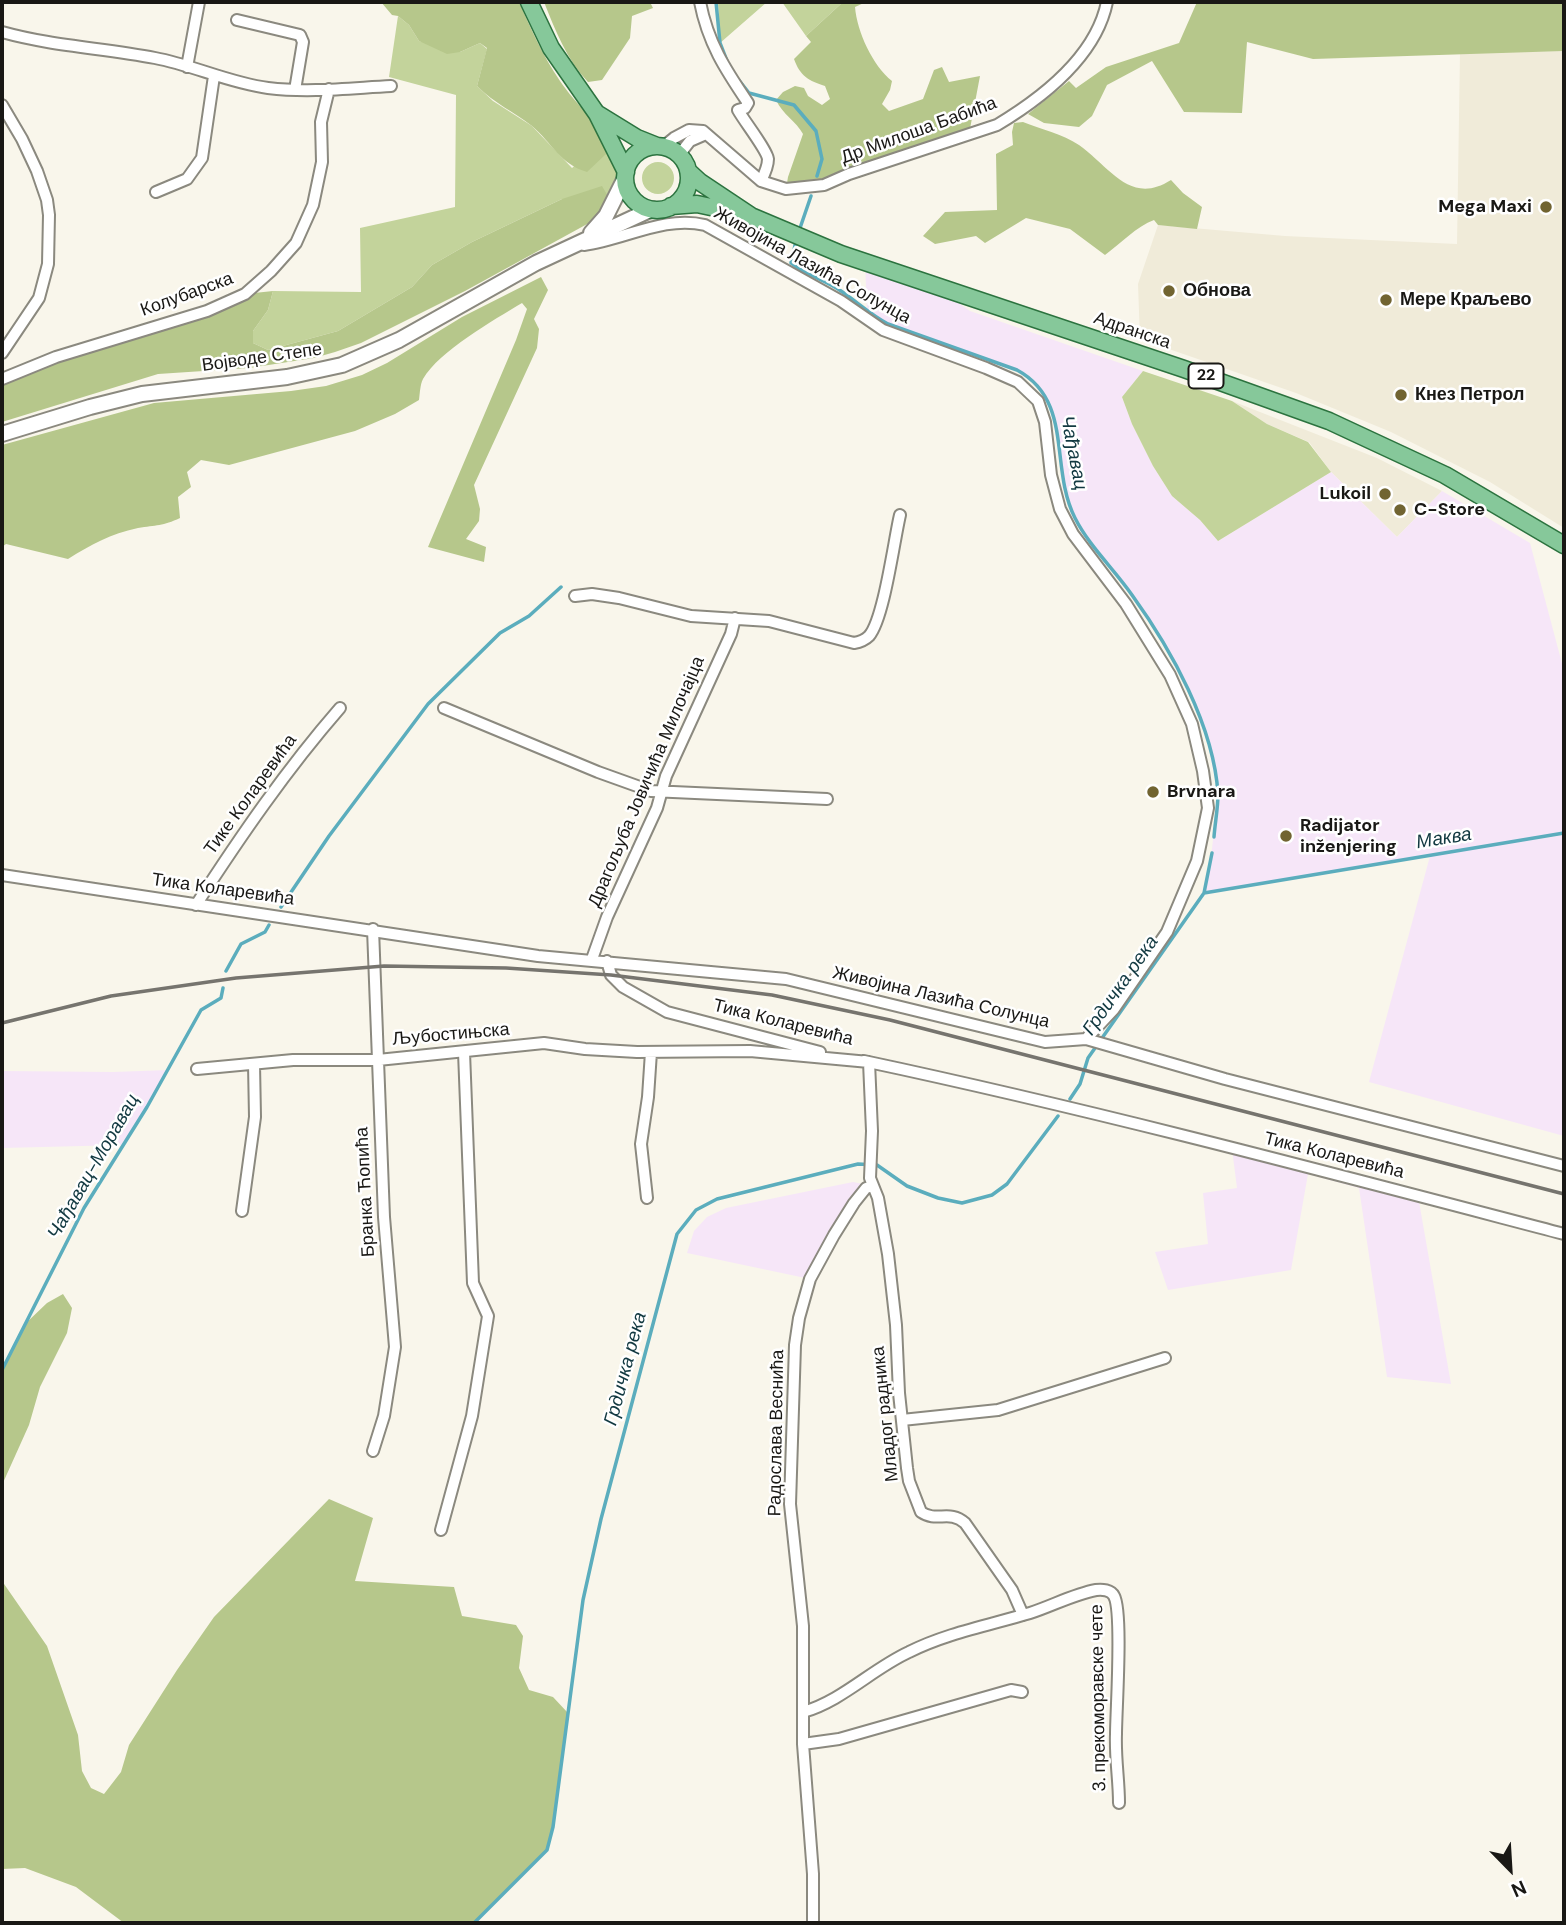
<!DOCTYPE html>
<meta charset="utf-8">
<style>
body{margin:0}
#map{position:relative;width:1566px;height:1925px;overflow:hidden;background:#f9f6eb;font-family:"DM Sans",sans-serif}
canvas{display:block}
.frame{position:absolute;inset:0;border:4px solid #191815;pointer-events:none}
.north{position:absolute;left:1475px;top:1834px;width:70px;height:70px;-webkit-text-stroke:5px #fff;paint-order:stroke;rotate:156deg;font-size:19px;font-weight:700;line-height:28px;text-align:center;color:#191815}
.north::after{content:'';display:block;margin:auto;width:24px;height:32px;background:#191815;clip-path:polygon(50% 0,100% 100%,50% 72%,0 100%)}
</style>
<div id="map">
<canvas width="1566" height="1925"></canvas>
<div class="frame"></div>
<div class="north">N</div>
</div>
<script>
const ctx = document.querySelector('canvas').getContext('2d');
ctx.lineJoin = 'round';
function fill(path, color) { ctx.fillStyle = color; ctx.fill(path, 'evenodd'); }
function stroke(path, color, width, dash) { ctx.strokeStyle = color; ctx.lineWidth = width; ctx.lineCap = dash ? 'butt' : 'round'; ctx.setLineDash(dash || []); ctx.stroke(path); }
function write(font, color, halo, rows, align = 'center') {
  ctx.font = font + ' "DM Sans",sans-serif'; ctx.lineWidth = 5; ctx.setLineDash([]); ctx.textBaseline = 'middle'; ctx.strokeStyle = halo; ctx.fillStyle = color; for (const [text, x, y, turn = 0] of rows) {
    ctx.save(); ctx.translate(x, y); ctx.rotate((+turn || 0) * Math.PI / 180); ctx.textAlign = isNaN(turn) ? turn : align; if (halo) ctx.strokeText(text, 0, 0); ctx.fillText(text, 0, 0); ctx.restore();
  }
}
fill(new Path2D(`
 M1564,51V528L1490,482L1391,432L1296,393L1140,339L1138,284L1158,225L1285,236L1457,244L1460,53Z
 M1232,401L1377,458L1442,491L1397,537L1331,472L1309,442L1267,424Z`), '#f0ebd9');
fill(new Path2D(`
 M865,262L953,299L970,311L1143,371L1122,397L1132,424L1153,466L1172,496L1200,520L1218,541L1331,472L1397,537L1442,491L1530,543L1564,671V834L1499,845L1564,835V1136L1369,1082L1430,856L1204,893L1211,858L1218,793L1206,736L1195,706L1166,646L1132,594L1075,520L1063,488L1053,414L1048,400L1040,387L1031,377L1017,370L888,324L867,311Z
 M169,1070L123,1145L2,1148V1071L113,1072Z
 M1232,1149L1418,1196L1451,1384L1387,1377L1359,1188L1308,1174L1291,1270L1168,1290L1155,1252L1208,1244L1203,1193L1237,1188Z
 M853,1182L873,1186L861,1194L810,1279L687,1253L694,1231L707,1217L726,1208Z`), '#f6e6f8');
fill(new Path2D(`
 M718,2H767L720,43Z
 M782,2H843L806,36Z
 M398,16L409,25L419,41L460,52L480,43L487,49L477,86L493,101L532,126L572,168L605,140L621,174L606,208L562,199L472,242L432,265L412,287L338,331L268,350L253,343V331L268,310L273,291L361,292L360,228L455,207L456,95L389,77Z
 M642 178a16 16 0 1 1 32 0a16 16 0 1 1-32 0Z
 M1143,371L1232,401L1267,424L1308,442L1331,472L1218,541L1200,520L1172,496L1153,466L1132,424L1122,397Z`), '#c3d39b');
fill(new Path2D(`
 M381,2H519C531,29 543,56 560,81C575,104 604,126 606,154L587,172C560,164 552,143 532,126C513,111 495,104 477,86L487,48L480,43L460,52L447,54L419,41L409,25L398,16L392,15Z
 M544,2H650L653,8L632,16L630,38L602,80L588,82C567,60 555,30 544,2Z
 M843,2H866L855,7C857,32 873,66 892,81L890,90L882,104L889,111L923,99L934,70L942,67L949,82L980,76L969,134L849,174L786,189L788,177L803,134C796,121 783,115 776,100L783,92L795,86L804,88L808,96L822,105L830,99L825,86C809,81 800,76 794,59L811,42L806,36Z
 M1197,2H1564V51L1313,59L1247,42L1242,113L1184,112L1152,61L1107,85L1092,116L1079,127L1044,123L1028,114L1069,81L1076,88L1106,67L1179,43Z
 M1023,122C1040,129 1063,134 1079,145C1110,167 1130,206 1171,180L1183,193L1202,207L1197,229L1158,225L1154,220C1137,226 1120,244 1105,255L1070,229L1026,218L985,243L976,236L935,244L923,236L945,212L997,210L996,154L1013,145L1012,132L1014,123Z
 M602,186L609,198L600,217L465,291L361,343L335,352L314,358L249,368L158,374L2,422V379L245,294L273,291L268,310L253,331V343L268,350L338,331L412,287L432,265L472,242L562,199Z
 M541,277L548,290L534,319L539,329L537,348L474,485L480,509L479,521L466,539L486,547L484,562L428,547L516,340L527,309L522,303C494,320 439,351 423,379C420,385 420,393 419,400L395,414L355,431L229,465L201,460L187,472L191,487L178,497L180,518C163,526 156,525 138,528C110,534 92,544 68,559L6,544L2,547V445L154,403L291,391L326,386L362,375L387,363L462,317Z
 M63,1294L72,1308L67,1333L40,1387L29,1425L2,1485V1370L25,1324L47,1303Z
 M329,1499L373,1518L355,1581L454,1587L462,1616L516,1625L523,1636L519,1668L529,1690L553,1697L568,1713L553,1827L547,1850L474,1923H124L76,1887L25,1868L2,1869V1581L47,1646L78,1735L82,1771L91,1788L104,1794L121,1772L129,1745L177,1670L214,1617Z`), '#b6c78b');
stroke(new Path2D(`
 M716,2L720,43L727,61
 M738,79L749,93L794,105L816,131L822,159L817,176
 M799,231L811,196
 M796,241L791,263C806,275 825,280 841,291C857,302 871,315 888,324L1017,370C1074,401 1049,467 1075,518C1089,546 1114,569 1132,595C1171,649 1214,726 1218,794C1218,808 1215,823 1214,837
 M1204,893L1564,833
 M281,907L329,836L428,704L500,633L529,616L561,587
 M226,971L241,944L265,932L269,925
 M1070,1099L1080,1084L1088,1058L1204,893L1212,853
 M2,1370L84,1208L147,1107L201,1010L221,998L223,988
 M474,1923L547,1850L553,1827L583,1600L601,1519L677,1234L696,1210L717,1199L858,1164L877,1165L907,1186L938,1198L962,1203L992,1195L1007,1184L1058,1116`), '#5badbd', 3.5);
const street = new Path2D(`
 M700,2C708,43 725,69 748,103L745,108L738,110C744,121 767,150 768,159C768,167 764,175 761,181
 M237,20L300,35L303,42L295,90
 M2,32C52,46 103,48 155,58C193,65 229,83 268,88C309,93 351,88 391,86
 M187,67L199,2
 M2,105L22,139L37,171L47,200L49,215L48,264L39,298L2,353
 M663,147L674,138L689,130L703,131L761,181L786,189L824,185L849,174L997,125C1042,98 1096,56 1107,2
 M679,155L690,141L706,134
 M156,192L187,179L202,158L214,76
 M2,379L56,357L207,311L245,294L271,271L296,243L313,205L322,162L321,122L329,89
 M575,596L592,594L619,598L691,616L769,621L854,643C860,642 865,640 869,636C884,619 894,540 900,515
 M444,708L598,772L651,791L827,799
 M2,875L538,956L786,979L1045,1042L1086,1039L1114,1009L1167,932L1197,861L1208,808L1203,771L1192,724L1170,675L1126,604L1073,534L1060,509L1051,475L1045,422L1038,401L1018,382L986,368L883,330L841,301L705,225C664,215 624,240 584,245
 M196,905C240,837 286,770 340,708
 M373,929L384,1217L395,1347L384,1416L373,1451
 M592,959L607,917L657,808L666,776L731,634L735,618
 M607,961L611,975L623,987L667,1012L820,1052
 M1086,1039L1225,1079L1564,1166
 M864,1061C1099,1111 1331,1173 1564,1234
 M197,1069L293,1060H378L544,1043L585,1049L637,1052L750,1051L869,1062L872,1131L870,1178L878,1198L888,1254L896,1325L899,1393L907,1468L909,1481L921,1512C937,1523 949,1509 965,1523L1012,1590L1023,1615
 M647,1198L641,1144L648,1097L651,1052
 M242,1211L255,1117L254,1064
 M902,1420L998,1410L1165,1358
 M441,1530L472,1416L488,1316L473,1283L464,1052
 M803,1712C842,1701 872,1669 909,1652C947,1633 990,1625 1030,1613C1052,1606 1074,1594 1096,1590C1102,1589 1111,1590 1114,1596C1123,1612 1116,1711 1116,1734C1115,1758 1119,1780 1119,1803
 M803,1744L839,1739L1011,1690L1022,1692
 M813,1923V1874L803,1744V1626L790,1504L795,1345L799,1318L810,1279L834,1235L854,1203L866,1188L873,1186`);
const secondary = new Path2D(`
 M591,233L606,216L625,178
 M2,434L90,407L142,394L287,377L342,365L399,340L536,263L652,209`);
const primary = new Path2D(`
 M529,2L551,48L597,114L626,172
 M598,114L637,138L657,146
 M625 178a32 32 0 1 1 64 0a32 32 0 1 1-64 0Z
 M688,171L700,182L751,216L841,254L1184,369L1329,421L1445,475L1564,545
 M671,206L697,204L739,213`);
stroke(street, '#8b897f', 14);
stroke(secondary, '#8b897f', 18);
stroke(primary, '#2c733f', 19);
stroke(street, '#fff', 10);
stroke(secondary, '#fff', 14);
stroke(primary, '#86c89a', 16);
stroke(new Path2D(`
 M2,1023L111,996L236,978L384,966L506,968L611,975L772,995L890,1020L1564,1194`), '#76746e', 3.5);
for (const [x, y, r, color] of [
 [1546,207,7,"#716431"],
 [1169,291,7,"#716431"],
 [1386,300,7,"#716431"],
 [1401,395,7,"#716431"],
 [1385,494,7,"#716431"],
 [1400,510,7,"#716431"],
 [1153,792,7,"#716431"],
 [1286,836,7,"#716431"]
]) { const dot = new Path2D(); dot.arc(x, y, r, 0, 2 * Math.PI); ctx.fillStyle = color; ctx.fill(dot); stroke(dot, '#fff', 2.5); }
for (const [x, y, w] of [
 [1206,376,35]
]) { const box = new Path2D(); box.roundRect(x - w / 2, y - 12.5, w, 25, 5); ctx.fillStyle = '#fff'; ctx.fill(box); stroke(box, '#191815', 2); }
write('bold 16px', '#191815', null, [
 ["22",1206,376]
]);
write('18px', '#191815', '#fff', [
 ["Др Милоша Бабића",919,131,-20],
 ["Живојина Лазића Солунца",812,266,29],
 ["Колубарска",187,295,-20],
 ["Адранска",1132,331,19],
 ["Војводе Степе",262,358,-8],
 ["Драгољуба Јовичића Милочајца",647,782,-67],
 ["Тике Коларевића",251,795,-54],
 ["Тика Коларевића",223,890,8],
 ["Живојина Лазића Солунца",941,998,13],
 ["Тика Коларевића",783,1023,14],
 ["Љубостињска",451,1035,-5],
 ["Тика Коларевића",1334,1156,14],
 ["Бранка Ћопића",366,1192,-93],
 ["Младог радника",886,1414,-96],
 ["Радослава Веснића",777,1433,-89],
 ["3. прекоморавске чете",1099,1698,-91]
]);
write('bold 18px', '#191815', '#fff', [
 ["Mega Maxi",1532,207,"right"],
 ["Обнова",1183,291],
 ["Мере Краљево",1400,300],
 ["Кнез Петрол",1415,395],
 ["Lukoil",1371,494,"right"],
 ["C-Store",1414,510],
 ["Brvnara",1167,792],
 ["Radijator",1300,826],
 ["inženjering",1300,847]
], 'left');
write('italic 19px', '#123941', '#fff', [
 ["Чађавац",1073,453,79],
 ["Маква",1444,839,-9],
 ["Грдичка река",1121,986,-55],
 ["Чађавац-Моравац",94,1167,-60],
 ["Грдичка река",626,1369,-75]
]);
</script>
